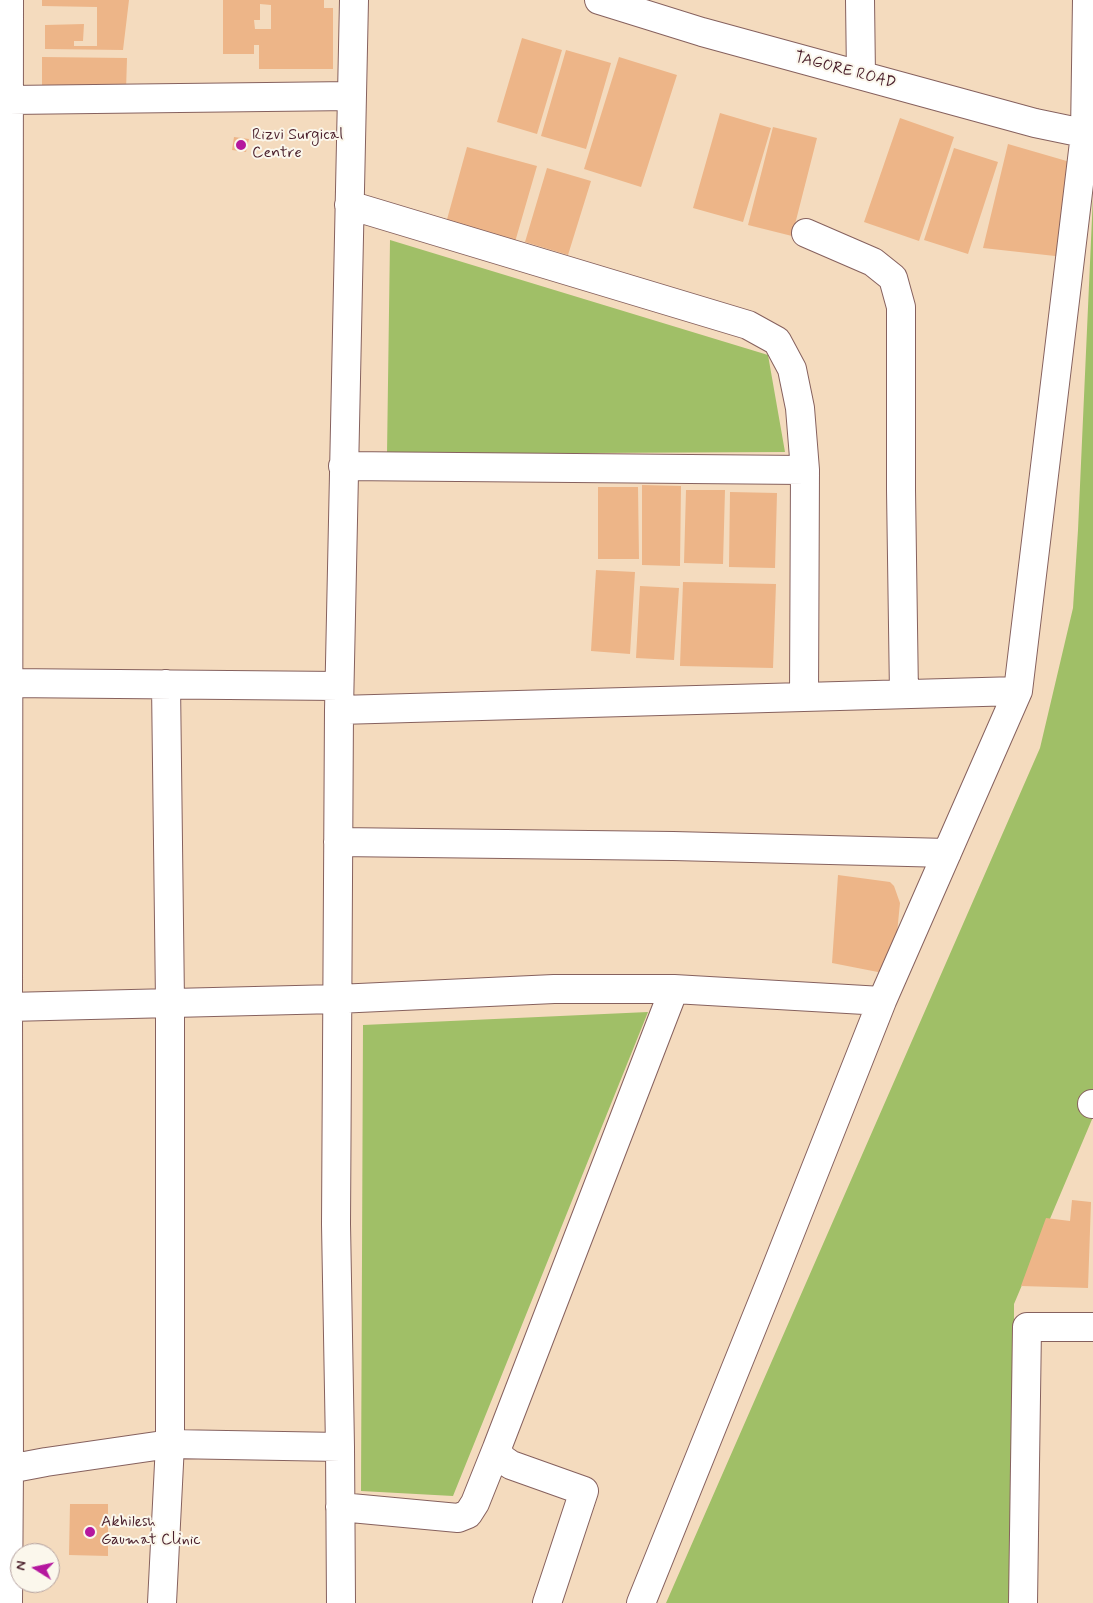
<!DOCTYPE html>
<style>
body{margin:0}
#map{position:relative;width:1093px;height:1603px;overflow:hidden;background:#f4dbbe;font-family:Mynerve,sans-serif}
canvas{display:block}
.north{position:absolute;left:10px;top:1543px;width:50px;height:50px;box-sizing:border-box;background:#fbf7ec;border:1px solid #b4a19f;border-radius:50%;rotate:280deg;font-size:14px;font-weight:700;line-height:20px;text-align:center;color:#4a1f2b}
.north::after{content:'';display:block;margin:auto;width:18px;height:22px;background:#b5179e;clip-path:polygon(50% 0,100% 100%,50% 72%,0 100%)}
</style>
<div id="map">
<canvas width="1093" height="1603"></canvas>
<div class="north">N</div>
</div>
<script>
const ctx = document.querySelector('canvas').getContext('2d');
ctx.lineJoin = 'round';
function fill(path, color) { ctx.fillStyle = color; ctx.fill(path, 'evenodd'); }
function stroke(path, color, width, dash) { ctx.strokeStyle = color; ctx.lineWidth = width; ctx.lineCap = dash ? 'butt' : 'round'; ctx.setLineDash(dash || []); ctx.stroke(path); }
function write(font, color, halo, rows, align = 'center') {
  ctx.font = font + ' Mynerve,sans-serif'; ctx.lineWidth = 4; ctx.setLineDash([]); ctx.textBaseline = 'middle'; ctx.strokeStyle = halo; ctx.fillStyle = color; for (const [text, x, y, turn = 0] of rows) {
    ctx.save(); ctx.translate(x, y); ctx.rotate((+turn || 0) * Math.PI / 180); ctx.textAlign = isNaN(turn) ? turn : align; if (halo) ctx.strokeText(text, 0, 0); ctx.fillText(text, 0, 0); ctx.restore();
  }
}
fill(new Path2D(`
 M1093,196V1117L1014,1304V1603H666L1040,748L1073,608L1078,530Z
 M390,240L768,355L785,452L387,454Z
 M648,1012L453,1496L361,1491L363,1025Z`), '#a0bf67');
fill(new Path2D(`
 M42,0H129L123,50L45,49V25L84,24L83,41H74V46H97V7L42,6Z
 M223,0H324V8H333V69H259V45H254V54H223ZM260,4L271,5V29H255L254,20H260Z
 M522,38L562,50L537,134L497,122Z
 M566,50L611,63L586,149L541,136Z
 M42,57L127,58L126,91H42Z
 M619,57L677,75L641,187L584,169Z
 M720,113L771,128L743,222L693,208Z
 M900,118L954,137L919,241L864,222Z
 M773,127L817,138L792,236L748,225Z
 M234,137L249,139L246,152L232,150Z
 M1008,144L1077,164L1064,257L983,248Z
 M467,147L537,166L515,242L446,223Z
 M954,148L998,162L968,254L924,240Z
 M547,168L591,181L568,255L525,242Z
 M642,485L681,486L680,566L642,565Z
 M598,487H638L639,559H598Z
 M686,490H725L723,564L684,563Z
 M730,492L777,493L775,568L729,567Z
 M596,570L635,572L630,654L591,651Z
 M683,582L776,584L773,668L680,666Z
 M640,586L679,588L674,660L636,658Z
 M838,875L890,882L894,886L900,903L895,953L883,973L832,963Z
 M1072,1200L1091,1202L1088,1288L1021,1286L1046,1218L1070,1221Z
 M70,1504H108V1556L69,1555Z`), '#edb588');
const minor = new Path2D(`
 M599,0L702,32L1035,123L1093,135
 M860,0L861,75
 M9,100L352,96
 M349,205L748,325L777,341L792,369L800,408L805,470L804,696
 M806,233L873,262L893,278L901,307V490L904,694
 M343,466L805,470
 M8,683L339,686
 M339,710L1018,691
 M338,842L673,846L947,853
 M8,1007L337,999L554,989H674L882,1001
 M1092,1104H1093
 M9,1469L46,1462L170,1444L340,1447
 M340,1507L458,1518L468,1514L475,1503L497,1448
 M8,1603L9,1469L8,1007L9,0
 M162,1603L170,1444V1002L166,684
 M341,1603L340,1447L336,1224L339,710L354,0
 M547,1603L584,1491L511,1465L501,1458L497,1448L674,989
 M641,1603L773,1276L882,1001L1018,691L1085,134L1087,0
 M1023,1603L1027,1327H1093`);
const major = new Path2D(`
 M0,920H8`);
stroke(minor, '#86615e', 30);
stroke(major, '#86615e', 30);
stroke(minor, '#fff', 28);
stroke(major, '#fff', 28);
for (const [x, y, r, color] of [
 [241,145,6,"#b5179e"],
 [90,1532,6,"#b5179e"]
]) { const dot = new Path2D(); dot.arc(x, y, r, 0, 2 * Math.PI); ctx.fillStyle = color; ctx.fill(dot); stroke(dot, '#fbf7ec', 2); }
write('16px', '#4a1f2b', '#fbf7ec', [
 ["TAGORE ROAD",845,71,15]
]);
write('16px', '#4a1f2b', '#fbf7ec', [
 ["Rizvi Surgical",252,136],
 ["Centre",252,154],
 ["Akhilesh",101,1523],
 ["Gaumat Clinic",101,1541]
], 'left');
</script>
